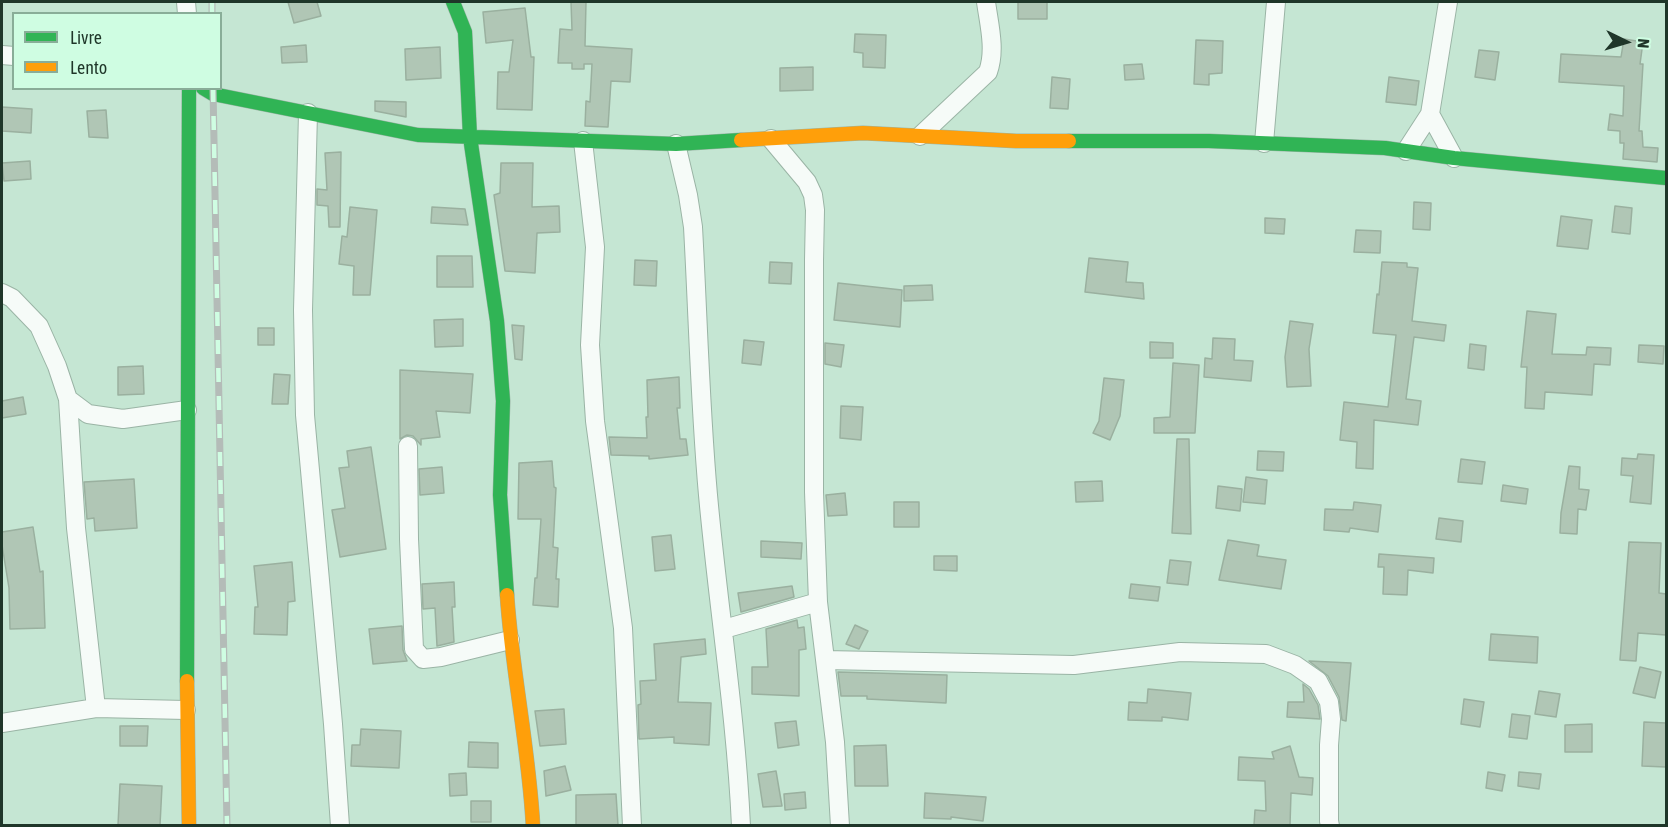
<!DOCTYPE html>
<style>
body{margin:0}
#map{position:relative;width:1668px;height:827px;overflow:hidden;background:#c5e6d3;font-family:"Asap Condensed",sans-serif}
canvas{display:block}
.frame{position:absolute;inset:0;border:3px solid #1f3629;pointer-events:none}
.legend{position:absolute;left:12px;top:12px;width:210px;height:78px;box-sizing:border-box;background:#cffde2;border:2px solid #89ad98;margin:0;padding:8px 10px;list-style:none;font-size:18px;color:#1f3629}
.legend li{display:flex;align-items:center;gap:12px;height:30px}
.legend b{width:30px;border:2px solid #89ad98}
.north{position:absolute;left:1596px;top:12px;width:60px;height:60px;-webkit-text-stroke:4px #cffde2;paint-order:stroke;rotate:95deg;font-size:16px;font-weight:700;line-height:24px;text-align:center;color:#1f3629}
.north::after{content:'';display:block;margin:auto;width:21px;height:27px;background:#1f3629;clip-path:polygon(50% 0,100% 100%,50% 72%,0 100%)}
</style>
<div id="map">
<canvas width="1668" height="827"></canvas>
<div class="frame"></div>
<ul class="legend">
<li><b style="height:8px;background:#30b455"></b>Livre</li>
<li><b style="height:8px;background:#ff9f0a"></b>Lento</li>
</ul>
<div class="north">N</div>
</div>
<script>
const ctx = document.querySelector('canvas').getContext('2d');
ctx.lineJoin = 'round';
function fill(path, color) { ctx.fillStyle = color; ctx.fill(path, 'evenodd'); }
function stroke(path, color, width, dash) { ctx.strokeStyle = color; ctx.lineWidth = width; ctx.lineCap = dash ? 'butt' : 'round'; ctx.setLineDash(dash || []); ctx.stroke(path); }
const building = new Path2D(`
 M288,2H317L321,16L294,23Z
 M571,2H586L585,46L632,49L630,82L611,81L608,127L585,126L586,101L590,102L592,64H584V69H572V63H558L560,29L572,30Z
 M1018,2H1047V19H1018Z
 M525,8L531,57H534L532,110L497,109L498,72H509L513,40L486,43L483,12Z
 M855,34L886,35L885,68L863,67V53L854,52Z
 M1624,39L1643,42L1640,64H1643L1639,131H1642L1643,147L1658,148L1657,162L1623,159L1624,143H1620V131L1608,130L1610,114L1623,116L1624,86L1559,82L1561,54L1621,57Z
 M1196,40L1223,41L1222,73L1209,74V85L1194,84Z
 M306,45L307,62L282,63L281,47Z
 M440,47L441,78L406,80L405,49Z
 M1479,50L1499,52L1495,80L1475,77Z
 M1142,64L1144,79L1125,80L1124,65Z
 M813,67V90L780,91V68Z
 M1052,77L1070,79L1068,109L1050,108Z
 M1389,77L1419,81L1416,105L1386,102Z
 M375,101L406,102V117L375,111Z
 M2,107L32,109L31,133L2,131Z
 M106,110L108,138L89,137L87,111Z
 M341,152L340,227H329L328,206L317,205V189L327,190L325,153Z
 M30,161L31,179L4,181L2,163Z
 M501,163H533L532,207L559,206L560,232L537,233L535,273L505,271L494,195L500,193Z
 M1414,202L1431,203L1430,230L1413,229Z
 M1615,206L1632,208L1630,234L1612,232Z
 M350,207L377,210L370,295H353L354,266L339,264L342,236L347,237Z
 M432,207L465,209L468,225L431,223Z
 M1561,216L1592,220L1588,249L1557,246Z
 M1265,218L1285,219L1284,234L1265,233Z
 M1356,230L1381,231L1380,253L1354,252Z
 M437,256H472L473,287H437Z
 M1089,258L1128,262L1126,282L1143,283L1144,299L1085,292Z
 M635,260L657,261L656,286L634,285Z
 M770,262L792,263L791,284L769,283Z
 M1382,262L1407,263V267L1418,268L1412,321L1446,325L1444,341L1414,337L1406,399L1421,401L1418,425L1374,420L1373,469L1356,468L1357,442L1340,440L1344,402L1388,407L1396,335L1373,333L1377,294L1379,295Z
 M838,283L902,290L900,327L834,320Z
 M932,285L933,300L904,301V286Z
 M1527,311L1556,314L1552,354L1586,355L1587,347L1611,348L1610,365L1594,364L1592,395L1545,392L1544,409L1525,408L1527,367H1521Z
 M463,319V346L435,347L434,320Z
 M1290,321L1313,324L1309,349L1311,386L1287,387L1285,357Z
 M512,325L524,326L522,360L515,359Z
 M258,328H274V345H258Z
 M1213,338L1235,339L1234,360L1253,361L1251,381L1204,377L1205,358L1212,359Z
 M744,340L764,342L761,365L742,363Z
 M1150,342L1173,343V358H1150Z
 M825,343L844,345L841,367L825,364Z
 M1470,344L1486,346L1484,370L1468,368Z
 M1639,345L1664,346L1663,364L1638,362Z
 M1173,363L1199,365L1195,433H1154V418L1170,417Z
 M143,366L144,394L118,395V367Z
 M400,370L473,374L470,413L436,411L440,437L421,439V445L413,436L407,435L400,439Z
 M274,374L290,375L288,404H272Z
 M679,377L680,408H677L680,439H686L688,455L649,459V456L611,455L609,437L647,438L646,417H648L647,380Z
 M1104,378L1124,380L1120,416L1110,440L1093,433L1099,421Z
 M23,397L26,414L2,418V401Z
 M841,406L863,407L861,440L840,438Z
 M1177,439H1189L1191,534L1172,533Z
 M371,447L386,549L340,557L332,510L345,508L339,468L349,467L347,451Z
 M1258,451L1284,452L1283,471L1257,470Z
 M1638,454L1654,455L1651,504L1630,502L1633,476L1621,475L1622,458L1637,459Z
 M1461,459L1485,462L1482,484L1458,482Z
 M552,461L554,487L556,488L553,547L558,548L556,579H559L558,607L533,605L535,578H537L541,519H518L519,463Z
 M1569,466L1580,467L1579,489L1589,490L1586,510L1578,509L1577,534L1560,533L1561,513Z
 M442,467L444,493L420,495L419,469Z
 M1246,477L1267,480L1265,504L1243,502Z
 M134,479L137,528L95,531L94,518L87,519L84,482Z
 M1102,481L1103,501L1076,502L1075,482Z
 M1503,485L1528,489L1526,504L1501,501Z
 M1218,486L1242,489L1240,511L1216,508Z
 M845,493L847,515L828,516L826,495Z
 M894,502H919V527H894Z
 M1354,502L1381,505L1378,532L1350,528L1349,532L1324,530L1325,509L1353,510Z
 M1439,518L1463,521L1461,542L1436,539Z
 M33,527L40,572L43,571L45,628L10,629L9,588L2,545V532Z
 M671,535L675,569L655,571L652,537Z
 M1228,540L1259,545L1257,556L1286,560L1281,589L1219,580Z
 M761,541L802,543L801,559L761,557Z
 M1629,542L1661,543L1659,593L1666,594V635L1638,633L1636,661L1620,660Z
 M1379,554L1434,558L1433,573L1408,570L1407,595L1383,594L1384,567H1378Z
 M934,556H957V571L934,570Z
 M1170,560L1191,562L1188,585L1167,583Z
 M292,562L295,601L288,602L287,635L254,634L255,607H258L254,566Z
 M454,582L455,607H452L454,642L437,646L435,608L423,609L422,584Z
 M1131,584L1160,587L1158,601L1129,598Z
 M792,586L794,597L741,612L738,593Z
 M797,620L798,628L804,627L806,649L799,650V696L752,694V667H768L766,629Z
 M855,625L868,631L859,649L846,644Z
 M402,626L403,650L407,661L373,664L369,629Z
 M1491,634L1538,637L1537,663L1489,660Z
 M705,639L706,654L681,657L678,702L711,703L709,745L674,743V737L639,739L638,705L641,704L640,681L656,680L654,644Z
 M1309,661L1351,663L1346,721L1342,720L1339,697L1328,676Z
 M1640,667L1661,672L1655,698L1633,693Z
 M838,672L947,675L946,703L867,699V696H841Z
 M1303,684L1309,689L1318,705L1320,719L1287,717L1288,702H1304Z
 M1148,689L1191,693L1188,720L1162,717V721L1128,720L1129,702L1147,703Z
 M1539,691L1560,694L1556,717L1535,714Z
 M1464,699L1484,702L1480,727L1461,724Z
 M564,709L566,744L540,746L535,711Z
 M1512,714L1530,716L1527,739L1509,737Z
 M796,721L799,745L778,748L775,723Z
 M1644,722L1666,723V767L1642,766Z
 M1592,724V752H1565V725Z
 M120,726H148L147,746H120Z
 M361,729L401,731L399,768L351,766L352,745H360Z
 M469,742L498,743V768L468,767Z
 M886,745L888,786H855L854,746Z
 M1290,746L1299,777L1313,778L1312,795L1291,793L1290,825H1254L1255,810L1266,811L1265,781L1238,780L1239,757L1274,759L1272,752Z
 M565,766L571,790L546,796L544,771Z
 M776,771L782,806L763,807L758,774Z
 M1488,772L1505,775L1502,791L1486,788Z
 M1519,772L1541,774L1539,789L1518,786Z
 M466,773L467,795L450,796L449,774Z
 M120,784L162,786L160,825H118Z
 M805,792L806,808L785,810L784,794Z
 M925,793L986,797L983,821L951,817V819L924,818Z
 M616,794L618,825H576V795Z
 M471,801H491V822H471Z`);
fill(building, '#b0c6b5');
stroke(building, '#9ab09f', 1.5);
const street = new Path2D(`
 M186,2L187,14
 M2,55L14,56
 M308,113L303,310L305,415L333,724L340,826
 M1430,114L1454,158
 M920,136L988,72C996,50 989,24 986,2
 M771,139L807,182L813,195L815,210L814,260V492L818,602L835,742L840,826
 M583,141L595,247L590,345L595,421L623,628L632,826
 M1264,143L1276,2
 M676,144L688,195L693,227C698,317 700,406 708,495C718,606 736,715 741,826
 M1406,151L1430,114L1448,2
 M2,293L12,298L39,326L57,366L68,399L88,414L123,419L187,410
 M68,399L76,528L96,708
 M408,446L409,539L414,649L423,659L441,657L510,640
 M724,629L818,602
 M825,660L1074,665L1180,652L1266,654L1295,665L1318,681L1329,702L1331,719L1329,745V821L1330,826
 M2,723L96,708L186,710`);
const fast = new Path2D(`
 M453,2L465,32L470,137L497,321L503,401L500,495L507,595
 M203,88L213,94L418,135L676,144L741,140
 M1069,141H1209L1385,148L1454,158L1666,178
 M187,681L189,88`);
const slow = new Path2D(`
 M741,140L863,133L1016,141H1069
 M507,595C512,672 529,748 533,826
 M187,681L189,826`);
stroke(street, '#9ab4a5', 20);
stroke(fast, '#9ab4a5', 15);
stroke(slow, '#9ab4a5', 15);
stroke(street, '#f6fbf8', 18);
stroke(fast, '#30b455', 14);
stroke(slow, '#ff9f0a', 14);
const rail = new Path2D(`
 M212,2V14
 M213,88L227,826`);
stroke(rail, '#b4bcb8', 7);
stroke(rail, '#cffde2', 4.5, [14]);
</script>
